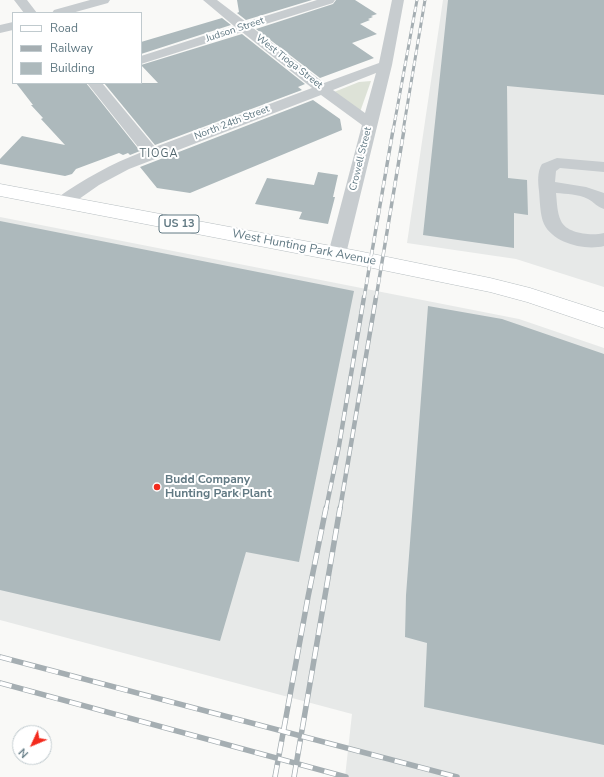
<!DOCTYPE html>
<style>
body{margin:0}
#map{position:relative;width:604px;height:777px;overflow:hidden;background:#f9f9f7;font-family:"Nunito Sans",sans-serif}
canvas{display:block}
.legend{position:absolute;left:12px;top:12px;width:130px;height:72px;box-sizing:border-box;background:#fff;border:1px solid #c0cace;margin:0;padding:5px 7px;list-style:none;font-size:12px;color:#627a84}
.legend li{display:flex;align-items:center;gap:8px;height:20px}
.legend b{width:20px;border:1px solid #c0cace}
.north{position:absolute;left:12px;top:725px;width:40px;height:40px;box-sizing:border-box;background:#fff;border:1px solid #c0cace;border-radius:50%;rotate:226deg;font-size:11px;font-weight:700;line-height:16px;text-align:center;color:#627a84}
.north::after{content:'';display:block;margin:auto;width:14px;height:18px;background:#f32a1d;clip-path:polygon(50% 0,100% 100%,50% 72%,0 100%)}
</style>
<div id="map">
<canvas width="604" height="777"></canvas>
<ul class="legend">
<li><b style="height:5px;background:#fff"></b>Road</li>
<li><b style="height:5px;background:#a5aeb2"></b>Railway</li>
<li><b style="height:11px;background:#adb9bc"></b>Building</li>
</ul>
<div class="north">N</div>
</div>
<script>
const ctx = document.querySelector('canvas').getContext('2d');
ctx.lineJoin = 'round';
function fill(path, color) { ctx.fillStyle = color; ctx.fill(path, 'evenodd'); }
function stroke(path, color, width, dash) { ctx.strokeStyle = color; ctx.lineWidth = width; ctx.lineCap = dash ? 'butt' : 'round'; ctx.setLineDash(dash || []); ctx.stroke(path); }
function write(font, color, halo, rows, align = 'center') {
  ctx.font = font + ' "Nunito Sans",sans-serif'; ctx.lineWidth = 4; ctx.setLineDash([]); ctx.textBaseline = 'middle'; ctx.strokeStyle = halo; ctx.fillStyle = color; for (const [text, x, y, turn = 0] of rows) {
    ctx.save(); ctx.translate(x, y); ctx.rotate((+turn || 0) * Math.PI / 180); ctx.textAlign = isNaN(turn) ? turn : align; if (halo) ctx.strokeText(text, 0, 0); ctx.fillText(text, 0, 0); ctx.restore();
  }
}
fill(new Path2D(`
 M443,0H604V287L516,259L407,243Z
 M0,217L519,319L604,348V777H345L352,714L0,620Z`), '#e7e9e8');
fill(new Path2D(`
 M371,81L360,112L334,92L359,82Z`), '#dde2d7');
fill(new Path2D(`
 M237,0H312L246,20L237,13L239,12Z
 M336,0H355L377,14L371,16L373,17L368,19L370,20L360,24L377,34L352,43L374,58L320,78L256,29L333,4Z
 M448,0H604V95L507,86L508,178L527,180L528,215L514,213V248L423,235Z
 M222,18L231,25L141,54V42Z
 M242,34L305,84L298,87L302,90L155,145L104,83H158L141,65Z
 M16,83H86L140,151L130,155L128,153L123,155L119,153L76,169L72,174L65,176L0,164V159L22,136L65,145L41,119L43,118L31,105H33Z
 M313,100L340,119L342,130L190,193L157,188L140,167Z
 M318,172L338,175L333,197H335L328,224L299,219L302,212L255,204L267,178L314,185Z
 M0,221L354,291L299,562L246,552L220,641L0,590Z
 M428,306L502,319L604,354V745L424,707L427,643L405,637L406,595Z`), '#adb9bc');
const major = new Path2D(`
 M0,184L358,251L490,278L530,288L604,312V328L527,302L490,292L358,265L0,196Z`);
stroke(major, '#b7bec1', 1);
fill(new Path2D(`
 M14,0H27L37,13H24Z
 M90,0H110L108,3L72,13H52L54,10Z
 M203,0H217L246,22L317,0H335L333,3L253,28L324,83L379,63L392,0H404L392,65L346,254L344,259L337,261L330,259L328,254L362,125L321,95L129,169L99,185L69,206L63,208L57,206L54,202L57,198C84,179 111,164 142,152L87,83H102L155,147L312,88L242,32L141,64V56L234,26ZM376,73L365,113L333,90Z
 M13,22V30L0,33V25Z
 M557,158L604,162V172L560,168L556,171L555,182L586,187L604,193V209C597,207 594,202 588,199C578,194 567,194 556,193C557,202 557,213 561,221C567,234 592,236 604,233V246C585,251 553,243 544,224C540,215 540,202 539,191C538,182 537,172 542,164Z`), '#c7cccf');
fill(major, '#fff');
const railFar3 = new Path2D(`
 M393,131L417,0
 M403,131L425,0`);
const railFar2 = new Path2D(`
 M364,298L393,130
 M376,298L404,130`);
const railFar1 = new Path2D(`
 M326,509L339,446L364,297
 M340,509L376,297`);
const rail = new Path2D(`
 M0,657L457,777
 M0,683L346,777
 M275,777L308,597L326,508
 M294,777L340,508`);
stroke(railFar3, '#a5aeb2', 3);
stroke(railFar2, '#a5aeb2', 3.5);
stroke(railFar1, '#a5aeb2', 4.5);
stroke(rail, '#a5aeb2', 5.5);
stroke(railFar3, '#fff', 2, [5.5]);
stroke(railFar2, '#fff', 2.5, [7]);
stroke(railFar1, '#fff', 3, [9]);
stroke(rail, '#fff', 4, [12]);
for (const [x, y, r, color] of [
 [157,487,4,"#f32a1d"]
]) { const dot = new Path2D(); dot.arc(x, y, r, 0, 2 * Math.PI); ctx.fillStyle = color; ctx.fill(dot); stroke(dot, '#fff', 1.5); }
write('10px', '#627a84', '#fff', [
 ["Judson Street",235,30,-18],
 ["West Tioga Street",289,62,38],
 ["North 24th Street",232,123,-21],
 ["Crowell Street",361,159,-76]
]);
ctx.letterSpacing = '1px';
write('11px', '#54686f', '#fff', [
 ["TIOGA",159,154]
]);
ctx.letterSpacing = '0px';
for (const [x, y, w] of [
 [179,224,40]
]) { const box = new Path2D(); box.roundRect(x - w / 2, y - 9, w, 18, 3); ctx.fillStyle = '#fff'; ctx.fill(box); stroke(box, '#627a84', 1); }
write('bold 11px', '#627a84', null, [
 ["US 13",179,224]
]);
write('12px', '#627a84', '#fff', [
 ["West Hunting Park Avenue",304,248,11]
]);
write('bold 12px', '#627a84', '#fff', [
 ["Budd Company",165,480],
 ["Hunting Park Plant",165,494]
], 'left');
</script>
